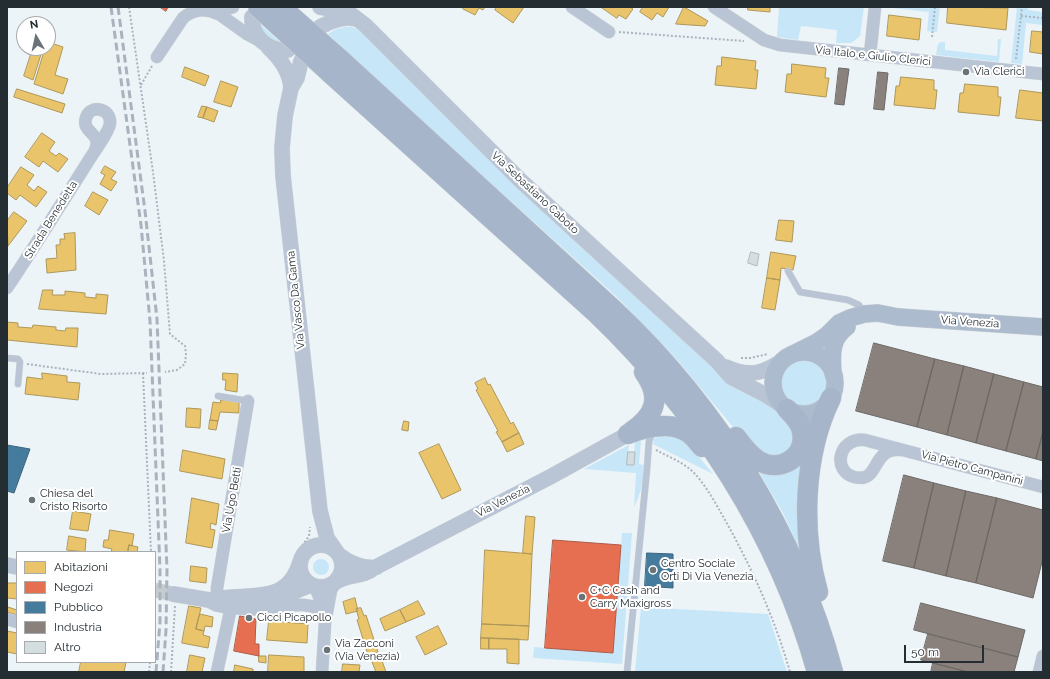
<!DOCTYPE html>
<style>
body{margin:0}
#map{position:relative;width:1050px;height:679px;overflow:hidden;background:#ecf4f8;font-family:Raleway,sans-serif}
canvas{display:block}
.frame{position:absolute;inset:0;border:8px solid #242d32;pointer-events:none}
.legend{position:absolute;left:16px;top:551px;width:140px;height:112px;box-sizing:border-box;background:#fff;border:1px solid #a7abad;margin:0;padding:5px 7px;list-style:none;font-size:12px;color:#242d32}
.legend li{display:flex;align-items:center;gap:8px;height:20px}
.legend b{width:20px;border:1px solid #a7abad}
.north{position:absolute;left:16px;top:16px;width:40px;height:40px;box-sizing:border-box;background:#fff;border:1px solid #a7abad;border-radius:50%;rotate:351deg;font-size:11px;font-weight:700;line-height:16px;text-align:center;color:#242d32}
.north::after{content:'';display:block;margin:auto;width:14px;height:18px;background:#6a7377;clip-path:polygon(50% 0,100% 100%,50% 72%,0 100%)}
.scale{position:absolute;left:904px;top:645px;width:80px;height:18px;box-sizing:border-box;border:2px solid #242d32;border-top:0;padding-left:5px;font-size:12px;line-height:14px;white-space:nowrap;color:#242d32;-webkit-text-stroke:3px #fff;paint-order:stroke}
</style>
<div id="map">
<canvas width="1050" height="679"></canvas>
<div class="frame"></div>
<ul class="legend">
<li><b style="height:11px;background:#e9c46a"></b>Abitazioni</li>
<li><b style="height:11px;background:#e76f51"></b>Negozi</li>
<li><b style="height:11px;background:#457b9d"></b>Pubblico</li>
<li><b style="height:11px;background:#8a817c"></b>Industria</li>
<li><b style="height:11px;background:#d4dde0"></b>Altro</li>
</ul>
<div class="north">N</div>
<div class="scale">50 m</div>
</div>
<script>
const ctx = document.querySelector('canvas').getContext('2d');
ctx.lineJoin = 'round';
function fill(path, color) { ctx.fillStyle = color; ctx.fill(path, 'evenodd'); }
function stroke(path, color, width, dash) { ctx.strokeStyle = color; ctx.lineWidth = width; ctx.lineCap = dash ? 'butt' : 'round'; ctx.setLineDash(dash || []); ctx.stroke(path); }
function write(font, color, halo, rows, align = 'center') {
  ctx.font = font + ' Raleway,sans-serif'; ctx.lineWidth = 4; ctx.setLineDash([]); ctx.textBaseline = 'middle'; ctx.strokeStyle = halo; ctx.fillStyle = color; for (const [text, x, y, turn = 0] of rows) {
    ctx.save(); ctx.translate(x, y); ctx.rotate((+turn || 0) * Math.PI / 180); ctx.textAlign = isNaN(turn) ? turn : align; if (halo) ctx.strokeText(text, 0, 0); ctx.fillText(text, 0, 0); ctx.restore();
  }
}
fill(new Path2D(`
 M779,7H864L860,36L851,43H836L837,30L801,26L798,40L777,37Z
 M883,7H940L937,32L927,31L929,12Z
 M1017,7H1028V10L1043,12V25L1026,23L1022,64L1011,63Z
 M259,23L281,43L265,36Z
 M345,27H352L359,30L473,143L548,216L722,376L761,397L792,422L796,447L773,461L738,433L679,362L618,298L347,53V52L328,34L336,29Z
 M998,39H1001L999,62L936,55L938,44L941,42H945V50L997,56Z
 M779 383a24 24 0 1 1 48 0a24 24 0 1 1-48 0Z
 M665,432L682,436L713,474L653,444L654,439Z
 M639,440L641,442L639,464L644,465C644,479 641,494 634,507L636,473L584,469L629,445L628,451L634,452L635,442Z
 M804,459L801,552L783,513L760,474L761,472Z
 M622,533H632L622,664L533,658L534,647L613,653Z
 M313 567a8 8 0 1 1 16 0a8 8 0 1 1-16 0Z
 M641,607L768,614L787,672H635Z`), '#c7e7f9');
const homes = new Path2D(`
 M464,7H485L483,10L479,8L475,15L463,9Z
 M497,7H524L513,23L495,10Z
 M601,7H630L633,9L626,19L619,15L617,18Z
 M643,7H669L663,17L657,13L652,20L640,12Z
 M684,7L708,21L705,26L676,24Z
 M748,7H770V12L748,10Z
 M948,7L1008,8L1006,30L947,23Z
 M889,15L921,19L919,40L887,36Z
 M1032,31L1043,32V54L1030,52Z
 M48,42L63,47L55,75L68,79L63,94L34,84L45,48H48Z
 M33,48H43L33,80L24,76Z
 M722,57L756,61L755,70H758L756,89L715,85L717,66H721Z
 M792,64L826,68L825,78H829L826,97L785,92L787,74H791Z
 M185,67L209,76L205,86L182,77Z
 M901,77L934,80V90H937L935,109L894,105L896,86H899Z
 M221,81L238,87L231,107L214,102Z
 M965,84L998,87V97H1001L999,116L958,112L960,93H963Z
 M17,89L65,104L62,113L14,97Z
 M1020,90L1043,93V121L1016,118Z
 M202,106L207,107L203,118L198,117Z
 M207,107L218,111L214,122L203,118Z
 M42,133L55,142L49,151L56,156L59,153L68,159L58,172L43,161L39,167L25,157Z
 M105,166L116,172L111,179L117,182L111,191L100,184L105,175L101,173Z
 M21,167L34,175L27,185L34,191L38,186L47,192L36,207L20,195L16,200L7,193V188Z
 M93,192L108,200L99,215L85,206Z
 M14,212L27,221L8,246L7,221Z
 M779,220L794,221L792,242L776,240Z
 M75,233L76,270L47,273L46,259L57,258L56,245H60V239H65L64,234Z
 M771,252L796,256L793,270L781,268L780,280L767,278Z
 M767,278L780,280L775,310L762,308Z
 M43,290H53L52,295H65V291L85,293V297L96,298V294L108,295L106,314L39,309Z
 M7,322L18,323V327L32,328L33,325L56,327V330L65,331L66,328H78L77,347L7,340Z
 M42,373L67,376V382L80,383L78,400L25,394L27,377L42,379Z
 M223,373L238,374L237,392L225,390L226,380H223Z
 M485,378L488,385L490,384L511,424L513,422L519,433L502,442L496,432L498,431L476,390L478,389L475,383Z
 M221,400L239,401V413L220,412L218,421L210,420L213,402L220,403Z
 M187,408L201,409L200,428L186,427Z
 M210,420L218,421L216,430L209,429Z
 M404,421L409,422L408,431L402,430Z
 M519,433L524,444L507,452L502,442Z
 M439,444L461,490L442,499L419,453Z
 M183,450L225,459L222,479L180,471Z
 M192,498L219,504L216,525L211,523L210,529L215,530L212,548L186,543Z
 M73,511L91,514L88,531L70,529Z
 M526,516L535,517L532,554L523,553Z
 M110,530L134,534L132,546L129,545L128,552H111L112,549L103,547L104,540H108Z
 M69,536L86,539L85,552L67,550Z
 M129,545L138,547L137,552H128Z
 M485,550L532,554L529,626L482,624Z
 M191,566L207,568L206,583L190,581Z
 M7,583H17V599L7,598Z
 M355,598L358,611L346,614L343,602Z
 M418,601L425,614L406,622L400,610Z
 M189,606L201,608L196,629L204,631L203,635L210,637L208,648L182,643Z
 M8,607L17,610V615L7,612Z
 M361,608L364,616L366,615L378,652L368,655L357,620L359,619L356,609Z
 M400,610L406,622L385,631L380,619Z
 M200,614L213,617L212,627L205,626L204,631L196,629Z
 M269,621L308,624L307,643L267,640Z
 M482,624L529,626L528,640L481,638Z
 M438,626L447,644L425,655L416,637Z
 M7,631L17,633V654L7,652Z
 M481,638H489V649H481Z
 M489,638L519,639V664L507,663V649H489Z
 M190,655L205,658L202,672H187Z
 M269,655L304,657V672H268Z
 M259,656H266V663L259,662Z
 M381,658L386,672H376L372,662Z
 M81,662H126L124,672H79Z
 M343,664L360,665L359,672H342Z
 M235,665L253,669V672H234Z`);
fill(homes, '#e9c46a');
stroke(homes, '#ae9759', 1);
const shops = new Path2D(`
 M160,7H168L166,11Z
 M553,540L621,545L613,653L545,648Z
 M240,616L256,619L255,644H259V656L234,651Z`);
fill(shops, '#e76f51');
stroke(shops, '#ac5b48', 1);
const public = new Path2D(`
 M7,445L30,449L14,493L7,491Z
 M647,553L673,554V588L645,586Z`);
fill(public, '#457b9d');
stroke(public, '#3b647d', 1);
const industry = new Path2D(`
 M839,68L849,69L844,105L835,104Z
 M878,72L888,73L884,110L874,109Z
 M874,343L935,359L917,427L856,411Z
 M935,359L964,366L947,435L917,427Z
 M964,366L994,374L976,443L947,435Z
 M994,374L1024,382L1006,451L976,443Z
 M1024,382L1043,387V432L1036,459L1006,451Z
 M1043,432V461L1036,459Z
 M904,475L934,483L914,568L883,561Z
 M934,483L966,491L946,576L914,568Z
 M966,491L997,498L976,583L946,576Z
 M997,498L1043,510V558L1033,598L976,583Z
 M921,603L1025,630L1018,657L914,630Z
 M928,634L1018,657L1014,672H968L921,660Z
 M933,663L968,672H931Z`);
fill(industry, '#8a817c');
stroke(industry, '#6b6866', 1);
const building = new Path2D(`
 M751,252L759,254L757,266L748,263Z
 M628,452H635L634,465H627Z`);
fill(building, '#d4dde0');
stroke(building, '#b1babc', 1);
stroke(new Path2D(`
 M155,590L173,594`), '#c4ccd0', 15, [15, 8]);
const service = new Path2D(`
 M788,271L800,292L848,300L859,305L863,314
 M7,358L18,359L20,362L18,384
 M218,396L248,401
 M627,672L647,469L649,441L653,432`);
const minor = new Path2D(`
 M225,7L230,8L233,7
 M572,7L609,32
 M714,7L764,40L780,45L1043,74
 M212,9L247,34L262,42
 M870,55L875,7
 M157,57L183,18C193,9 207,8 218,14
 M7,288C35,246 62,203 89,160C94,152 110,130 110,123C111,108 90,104 86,118C81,133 103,133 95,150
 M901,450C870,447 881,484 854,477C832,471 838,437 865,440L1043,487
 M315,587L320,599L323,614
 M217,599V588L248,401
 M267,608C282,607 314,599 323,614
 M7,619L17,622
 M217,672L230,612L234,606L240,603
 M322,672L325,623L331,590L336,582
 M1039,672L1043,656`);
const tertiary = new Path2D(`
 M320,7L348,12L365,25L521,181L717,361L731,377L764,394L783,406
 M252,17C252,38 268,51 288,50
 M320,27C331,21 344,16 356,19
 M268,47C280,58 290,71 291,88
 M301,61L297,78L291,88L285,116L282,148L283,176L320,511L327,538L336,551
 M726,367C751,378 765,373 786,358
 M300 566a21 21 0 1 1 42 0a21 21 0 1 1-42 0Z
 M339,555C349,563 364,569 377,567
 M7,565L17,567
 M336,582C349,573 362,578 374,568L550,477L628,434
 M173,594L209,600L217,604L226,606L255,608L274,604L298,590L311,585
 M217,599C250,592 287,606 300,562`);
const secondary = new Path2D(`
 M773 383a31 31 0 1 1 62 0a31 31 0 1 1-62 0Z
 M791,355L817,342L827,335L839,323L850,318L864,314L878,313L898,317L1043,327
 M833,374C832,356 830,339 847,327`);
const trunk = new Path2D(`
 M341,60L614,310C718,408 796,534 833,672
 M330,73L596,313C699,412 778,533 817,672
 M631,432C656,415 662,397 644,372
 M628,434C646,427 671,421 689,433C694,437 698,442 702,447
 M736,437C743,446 749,455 759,461C780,473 807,457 802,432C801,423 794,416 787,409
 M818,592C801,532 803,455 831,398`);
stroke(service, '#c9cfd4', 7);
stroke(minor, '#c9cfd4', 13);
stroke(tertiary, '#c9cfd4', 16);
stroke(secondary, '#c9cfd4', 18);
stroke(trunk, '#c9cfd4', 21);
stroke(new Path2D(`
 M129,7L153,172L164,261L170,334L185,346L186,354L185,364L177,370L165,372
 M1021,16L1043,18
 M619,32L744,41
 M932,37L935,7
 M1016,59L1022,7
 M141,85L152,66
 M741,358H750L768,354
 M27,364L101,374L147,373
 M143,373L151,552
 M656,450C669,457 685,463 695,474C707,487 716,504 725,520C752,568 775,619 790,672
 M300,549L309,536L310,527
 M149,672L150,662
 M171,672L175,606`), '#aab3bd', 2, [2, 2]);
stroke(service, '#b9c5d5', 6);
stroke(minor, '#b9c5d5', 12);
stroke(tertiary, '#b9c5d5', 15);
stroke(secondary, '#adbbce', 17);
stroke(trunk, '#a6b5c9', 20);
stroke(new Path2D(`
 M111,7L141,225L150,321L160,569V622L156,672
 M118,7L145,211L157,319L167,570L166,630L163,672`), '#aab3bd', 3, [8, 4]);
const trunkBridge = new Path2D(`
 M258,7L330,73
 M281,7L341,60`);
stroke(trunkBridge, '#c9cfd4', 21, []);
stroke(trunkBridge, '#a6b5c9', 20);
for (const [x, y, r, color] of [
 [966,72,4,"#6a7377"],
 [32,500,4,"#6a7377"],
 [653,570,4,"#6a7377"],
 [582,597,4,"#6a7377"],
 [249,618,4,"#6a7377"],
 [327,650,4,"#6a7377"]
]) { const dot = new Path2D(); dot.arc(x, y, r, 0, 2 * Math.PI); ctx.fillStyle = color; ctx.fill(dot); stroke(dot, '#fff', 1.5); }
write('11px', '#242d32', '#fff', [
 ["Via Italo e Giulio Clerici",873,56,6],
 ["Via Sebastiano Caboto",535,193,43],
 ["Strada Benedetta",51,220,-58],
 ["Via Vasco Da Gama",296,300,-96],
 ["Via Venezia",970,322,4],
 ["Via Pietro Campanini",972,468,15],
 ["Via Ugo Betti",232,500,-80],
 ["Via Venezia",503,501,-27]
]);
write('11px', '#242d32', '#fff', [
 ["Via Clerici",974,72],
 ["Chiesa del",40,494],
 ["Cristo Risorto",40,507],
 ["Centro Sociale",661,564],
 ["Orti Di Via Venezia",661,577],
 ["C+C Cash and",590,591],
 ["Carry Maxigross",590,604],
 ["Cicci Picapollo",257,618],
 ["Via Zacconi",335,644],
 ["(Via Venezia)",335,657]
], 'left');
</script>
